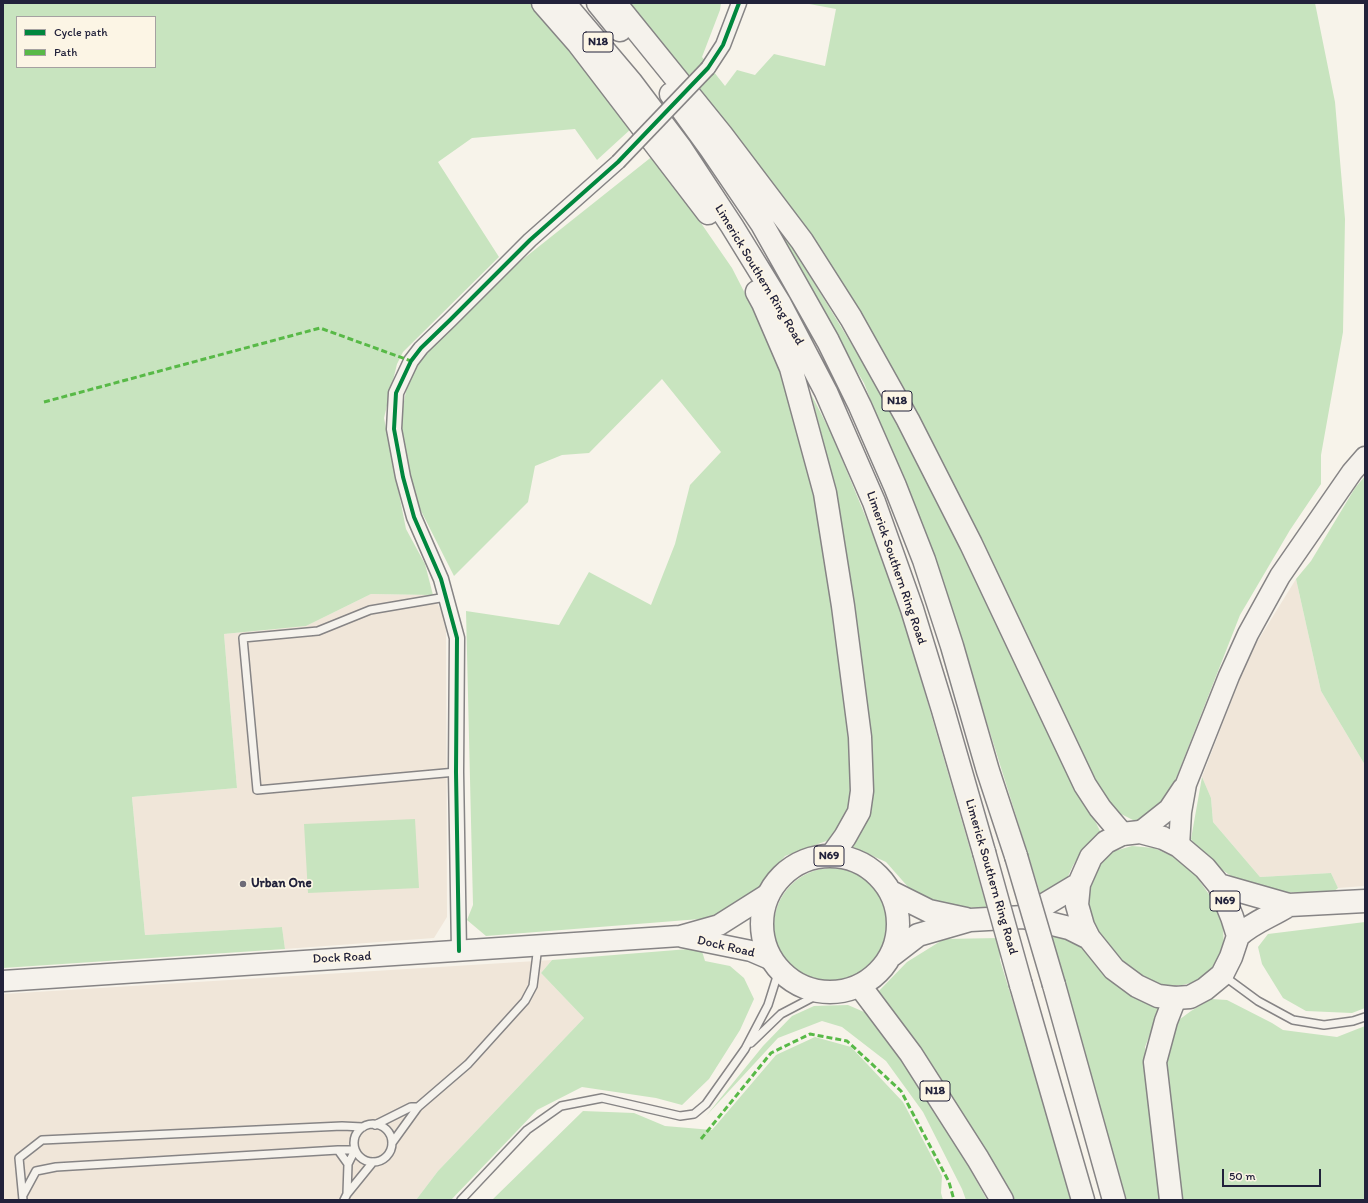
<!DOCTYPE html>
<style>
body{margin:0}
#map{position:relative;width:1368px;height:1203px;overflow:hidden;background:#f7f3ea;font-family:Itim,sans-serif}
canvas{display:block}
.frame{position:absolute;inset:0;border:4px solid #22223b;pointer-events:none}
.legend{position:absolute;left:16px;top:16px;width:140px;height:52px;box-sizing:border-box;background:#fcf5e5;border:1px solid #a5a1a1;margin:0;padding:5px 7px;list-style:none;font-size:12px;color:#22223b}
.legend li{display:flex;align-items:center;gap:8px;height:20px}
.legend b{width:20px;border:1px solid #a5a1a1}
.scale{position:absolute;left:1222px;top:1169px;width:99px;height:18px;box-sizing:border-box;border:2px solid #22223b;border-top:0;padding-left:5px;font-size:12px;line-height:14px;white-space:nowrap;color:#22223b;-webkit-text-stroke:3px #fcf5e5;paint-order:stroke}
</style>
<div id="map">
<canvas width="1368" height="1203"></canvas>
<div class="frame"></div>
<ul class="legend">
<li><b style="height:5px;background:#00873e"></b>Cycle path</li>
<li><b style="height:5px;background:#58b947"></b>Path</li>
</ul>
<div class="scale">50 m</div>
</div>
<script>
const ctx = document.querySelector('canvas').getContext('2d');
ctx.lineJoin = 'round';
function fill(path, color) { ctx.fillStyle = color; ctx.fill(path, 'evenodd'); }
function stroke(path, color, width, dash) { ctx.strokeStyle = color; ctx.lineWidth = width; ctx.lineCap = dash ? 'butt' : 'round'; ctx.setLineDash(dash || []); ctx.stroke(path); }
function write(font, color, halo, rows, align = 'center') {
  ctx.font = font + ' Itim,sans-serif'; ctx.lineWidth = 3.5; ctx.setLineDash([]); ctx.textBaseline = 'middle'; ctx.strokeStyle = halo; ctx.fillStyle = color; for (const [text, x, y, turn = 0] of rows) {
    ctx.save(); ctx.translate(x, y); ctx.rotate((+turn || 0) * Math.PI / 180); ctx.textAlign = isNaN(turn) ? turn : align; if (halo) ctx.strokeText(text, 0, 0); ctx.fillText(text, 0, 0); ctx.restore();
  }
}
fill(new Path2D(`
 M1296,579L1321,691L1365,765V886L1338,888L1331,873L1260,877L1213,822L1211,798L1202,777L1249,655Z
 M371,594L433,595L446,620L447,917L434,938L285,949L282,927L145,935L132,797L237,788L224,634L306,626Z
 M552,960L541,973L584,1018L438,1171L416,1200H3V994Z`), '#f0e6d9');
fill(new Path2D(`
 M3,3H530L632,128L597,160L575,129L472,138L438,162L499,257L403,352L397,364L384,418L406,529L425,564L433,595L371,594L306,626L224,634L237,788L132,797L145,935L282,927L285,949L3,968ZM17,17H155V67H17Z
 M624,3H721L720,10L702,57L725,86L737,70L755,75L774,54L825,66L836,9L804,3H1315L1335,102L1345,219L1343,332L1321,455V484L1290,530L1240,615L1177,776C1166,799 1158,809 1135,821L1119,813L1103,795L1029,647L859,322Z
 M654,155L732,268L774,350L801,439L828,556L855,778L852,813L829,840L785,856L758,889L733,910L700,919L486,936L467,920L473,905L466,611L559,625L589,572L651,605L675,544L690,485L721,452L662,379L589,453L562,455L535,466L528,502L454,576L415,499L400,422L407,386L421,355L503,275Z
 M788,240L882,394L925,476L1102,835C1083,851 1075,857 1066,882L1041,896L954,617L905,488L864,383L778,241Z
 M811,394L832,435L894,586L987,908L944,907L917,897L886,862L853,847L872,810L870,740L836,490Z
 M1365,476V765L1321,691L1296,579L1311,561L1355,488Z
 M1202,777L1211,798L1213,822L1260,877L1331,873L1338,888L1331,894L1279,892L1238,881L1204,857L1191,839Z
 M415,819L419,888L308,893L304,824Z
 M1132,846L1154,848L1176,858L1196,876L1213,900L1223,926L1224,950L1212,969L1199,981L1182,985L1158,986L1135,975L1115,957L1098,933L1088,907L1087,884L1097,865L1111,852Z
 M774 926a58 58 0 1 1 116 0a58 58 0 1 1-116 0Z
 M1365,922V1008L1352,1013L1306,1011L1283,998L1262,964L1258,947L1268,934Z
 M1052,934L1080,945L1105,975L1130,995L1161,1006L1145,1047L1163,1200H1126L1053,943Z
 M999,938L1000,960L1073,1200H1005L876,994L907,962L944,939Z
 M701,948L705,961L730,966L744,978L754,999L740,1030L709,1079L682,1105L656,1098L582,1087L537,1110L451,1200H416L438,1171L584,1018L541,973L552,960Z
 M1211,999L1227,1000L1272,1023L1283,1030L1337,1037L1365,1026V1200H1180L1165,1091V1035L1172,1025L1191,1011Z
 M848,1005L871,1015L940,1115L987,1200H966L962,1189L923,1112L886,1061L842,1027L822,1021L778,1038L706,1116L763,1046L792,1016L814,1006Z
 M815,1037L851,1047L903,1102L942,1176L941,1193L943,1200H492L583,1111L634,1113L665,1126L712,1130L776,1055Z`), '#c8e4bf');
const lane = new Path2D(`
 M446,597L370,610L318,631L243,638L257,790L456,772
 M1224,976L1258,1001L1293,1020L1324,1025L1353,1021L1365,1017
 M751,1043L781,1014L823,992
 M354 1143a19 19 0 1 1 38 0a19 19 0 1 1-38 0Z
 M375,1125L411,1107H418
 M392,1143L418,1107L468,1064L525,1001L533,986L538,946
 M338,1150H355L348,1164L347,1194
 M23,1195L36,1171L56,1167L338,1150L348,1164
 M23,1200L19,1158L42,1140L342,1126L363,1127
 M344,1200L347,1194L373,1162
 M461,1200L527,1130L561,1106L602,1098L680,1116L694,1114L706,1104L745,1049L768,1005L779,970`);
const street = new Path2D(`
 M708,68L723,45L739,3
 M459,951L456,772L457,638L441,579L414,517L403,477L394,429L396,393L411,361L421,348L450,320L530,240L618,162`);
const secondary = new Path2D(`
 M1140,832L1169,809L1183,788
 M1179,846L1181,812L1186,784L1229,676L1248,634L1280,576L1352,472L1365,457
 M682,937L751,951L772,960
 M3,981L680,936L719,925L768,894`);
const primary = new Path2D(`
 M1140,832L1163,838L1179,846L1205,868L1219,885L1232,917L1238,936L1231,957L1222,975L1205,989L1190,997L1175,998L1158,996L1137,986L1114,969L1089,938L1083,926L1077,905L1079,884L1091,857L1106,842L1122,834Z
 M762 924a68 68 0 1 1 136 0a68 68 0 1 1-136 0Z
 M1219,885L1289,905L1365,901
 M891,892L929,911L966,919
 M1024,917L1079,884
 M1238,936C1253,922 1272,916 1289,905
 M892,955L918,935L970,920L1024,917L1069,928L1089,938`);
const highway = new Path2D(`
 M543,3L578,43L708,213
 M564,3L631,82L680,147L732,226L780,304L826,392L874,502L912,609L943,710L984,852
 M598,3L620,30
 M615,3L721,134L802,241L851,318L908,420L971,544L1085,785L1100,808L1122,834
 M671,94L711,149L762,224L828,341L860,406L895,486L924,560L952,646L988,771L1016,856
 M757,292L763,303L791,368L825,493L843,606L860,737L862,791L859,812L845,837L832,855
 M1021,985L1083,1200
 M1054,985L1114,1200
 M860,986L911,1054L978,1159L1002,1200
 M1171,1200L1155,1062L1166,1021L1175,998`);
stroke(lane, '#868485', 10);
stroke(street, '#868485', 17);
stroke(secondary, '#868485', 23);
stroke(primary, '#868485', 25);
stroke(highway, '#868485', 25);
stroke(lane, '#f5f2ec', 7);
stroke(street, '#f5f2ec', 14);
stroke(secondary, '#f5f2ec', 20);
stroke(primary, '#f5f2ec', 22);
stroke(highway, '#f5f2ec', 22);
const streetBridge = new Path2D(`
 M618,162L708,68`);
const highwayBridge = new Path2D(`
 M984,852L1021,985
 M1016,856L1054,985`);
stroke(streetBridge, '#868485', 17, []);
stroke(highwayBridge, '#868485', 25, []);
stroke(streetBridge, '#f5f2ec', 14);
stroke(highwayBridge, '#f5f2ec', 22);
stroke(new Path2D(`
 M44,402L320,328L411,361
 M701,1139L771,1053L810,1034L847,1041L901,1091L949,1182L954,1200`), '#58b947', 3, [6, 3]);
stroke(new Path2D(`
 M459,951L456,772L457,638L441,579L414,517L403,477L394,429L396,393L411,361L421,348L450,320L530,240L618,162L708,68L723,45L739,3`), '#00873e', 4);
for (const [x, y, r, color] of [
 [243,884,4,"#6d6b78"]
]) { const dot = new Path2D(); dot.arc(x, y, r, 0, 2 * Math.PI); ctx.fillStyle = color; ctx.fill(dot); stroke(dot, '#fcf5e5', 1.5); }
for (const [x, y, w] of [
 [598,42,30],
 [897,401,30],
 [829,856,30],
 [1225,901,30],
 [935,1091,30]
]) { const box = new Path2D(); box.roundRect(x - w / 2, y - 10, w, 20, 3); ctx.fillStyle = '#fcf5e5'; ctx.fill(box); stroke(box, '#22223b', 1); }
write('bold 12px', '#22223b', null, [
 ["N18",598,42],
 ["N18",897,401],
 ["N69",829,856],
 ["N69",1225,901],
 ["N18",935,1091]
]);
write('13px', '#22223b', '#fcf5e5', [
 ["Limerick Southern Ring Road",759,275,59],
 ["Limerick Southern Ring Road",896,568,71],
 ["Limerick Southern Ring Road",991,877,74],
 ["Dock Road",726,947,13],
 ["Dock Road",342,958,-3]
]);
write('bold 13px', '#22223b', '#fcf5e5', [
 ["Urban One",251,884]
], 'left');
</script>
